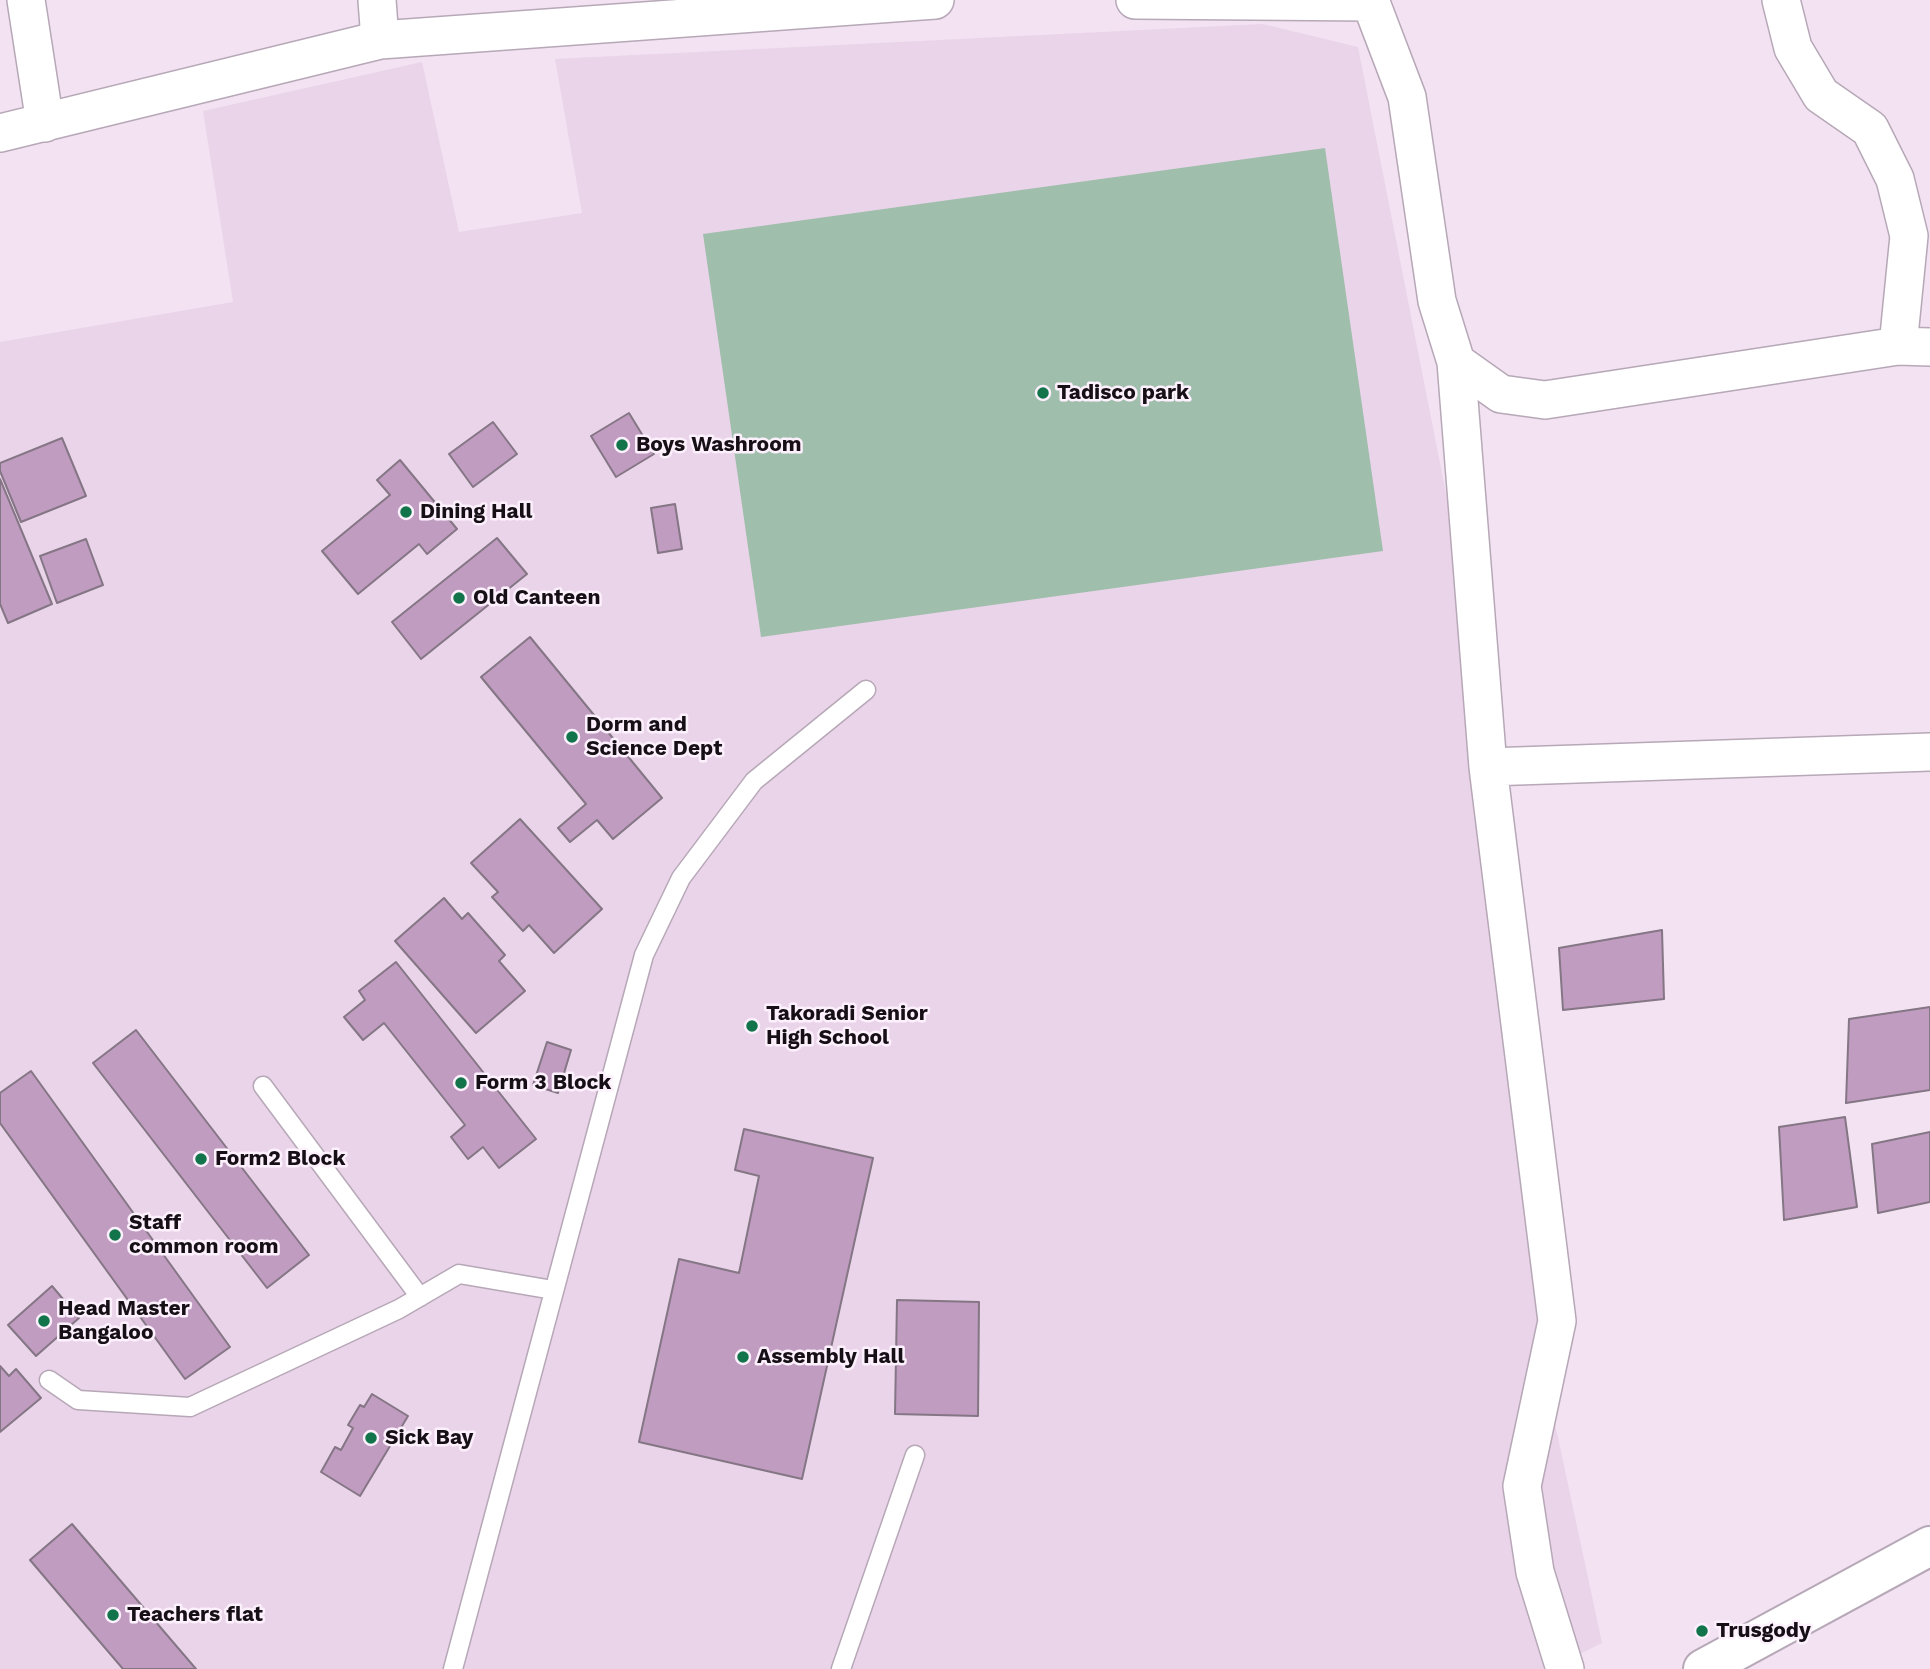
<!DOCTYPE html>
<style>
body{margin:0}
canvas{display:block;background:#f2e2f2}
</style>
<canvas width="1930" height="1669"></canvas>
<script>
const ctx = document.querySelector('canvas').getContext('2d');
ctx.lineJoin = 'round';
function fill(path, color) { ctx.fillStyle = color; ctx.fill(path, 'evenodd'); }
function stroke(path, color, width, dash) { ctx.strokeStyle = color; ctx.lineWidth = width; ctx.lineCap = dash ? 'butt' : 'round'; ctx.setLineDash(dash || []); ctx.stroke(path); }
function write(font, color, halo, rows, align = 'center') {
  ctx.font = font + ' "Work Sans",sans-serif'; ctx.lineWidth = 5; ctx.setLineDash([]); ctx.textBaseline = 'middle'; ctx.strokeStyle = halo; ctx.fillStyle = color; for (const [text, x, y, turn = 0] of rows) {
    ctx.save(); ctx.translate(x, y); ctx.rotate((+turn || 0) * Math.PI / 180); ctx.textAlign = isNaN(turn) ? turn : align; if (halo) ctx.strokeText(text, 0, 0); ctx.fillText(text, 0, 0); ctx.restore();
  }
}
fill(new Path2D(`
 M1263,24L1358,47L1451,519L1554,1419L1602,1643L1550,1669H0V342L233,302L203,111L422,62L459,232L582,213L555,59Z`), '#ead4e9');
fill(new Path2D(`
 M1325,148L1383,551L761,637L703,234Z`), '#a0beac');
const building = new Path2D(`
 M629,413L654,454L616,477L591,436Z
 M493,422L517,454L473,487L449,454Z
 M62,438L86,496L21,522L0,471V463Z
 M400,460L457,529L427,554L419,544L358,594L322,551L390,495L377,480Z
 M0,479L52,604L8,623L0,604Z
 M675,504L682,549L658,553L651,508Z
 M497,538L527,574L421,659L392,622Z
 M86,539L103,585L57,603L40,556Z
 M530,637L662,798L613,839L597,820L570,842L558,828L586,804L481,677Z
 M520,819L602,909L554,953L529,925L523,931L492,897L498,892L471,863Z
 M444,898L462,919L468,913L505,955L499,961L525,991L476,1033L395,941Z
 M1662,930L1664,999L1563,1010L1559,948Z
 M396,962L536,1139L499,1168L483,1147L468,1159L451,1137L465,1125L384,1023L363,1040L344,1017L365,1000L359,991Z
 M1930,1007V1090L1846,1103L1849,1019Z
 M136,1030L309,1255L267,1288L93,1063Z
 M547,1042L571,1050L558,1093L533,1085Z
 M31,1071L230,1347L185,1379L0,1123V1093Z
 M1845,1117L1857,1207L1784,1220L1779,1127Z
 M744,1129L873,1158L802,1479L639,1442L679,1259L739,1273L759,1176L735,1170Z
 M1930,1132V1202L1878,1213L1872,1144Z
 M52,1286L79,1318L36,1356L8,1325Z
 M897,1300L979,1302L978,1416L895,1414Z
 M0,1366L9,1376L16,1369L41,1398L0,1432Z
 M372,1394L408,1416L360,1496L321,1472L335,1447L341,1450L353,1428L348,1425L360,1405L364,1407Z
 M72,1524L196,1669H123L30,1560Z`);
fill(building, '#c09cc0');
stroke(building, '#847684', 2);
const lane = new Path2D(`
 M263,1086L420,1297
 M49,1380L78,1400L190,1407L399,1309L459,1274L553,1290
 M453,1669L644,955L681,878L754,781L866,690
 M841,1669L915,1455`);
const street = new Path2D(`
 M26,0L45,123
 M377,0L380,40
 M1135,0L1370,2
 M1370,0L1407,97L1437,301L1456,362L1501,394L1545,400L1898,346L1930,347
 M1781,0L1793,48L1821,95L1870,129L1895,179L1909,236L1898,346
 M0,133L380,40L935,0
 M1456,362L1488,767L1930,752
 M1488,767L1557,1321L1522,1486L1535,1572L1565,1669`);
const secondary = new Path2D(`
 M1703,1669L1930,1546`);
stroke(lane, '#b7a8b7', 21);
stroke(street, '#b7a8b7', 40);
stroke(secondary, '#b7a8b7', 42);
stroke(lane, '#fff', 18);
stroke(street, '#fff', 37);
stroke(secondary, '#fff', 38);
for (const [x, y, r, color] of [
 [1043,393,7,"#12744b"],
 [622,445,7,"#12744b"],
 [406,512,7,"#12744b"],
 [459,598,7,"#12744b"],
 [572,737,7,"#12744b"],
 [752,1026,7,"#12744b"],
 [461,1083,7,"#12744b"],
 [201,1159,7,"#12744b"],
 [115,1235,7,"#12744b"],
 [44,1321,7,"#12744b"],
 [743,1357,7,"#12744b"],
 [371,1438,7,"#12744b"],
 [113,1615,7,"#12744b"],
 [1702,1631,7,"#12744b"]
]) { const dot = new Path2D(); dot.arc(x, y, r, 0, 2 * Math.PI); ctx.fillStyle = color; ctx.fill(dot); stroke(dot, '#fdf0fd', 2.5); }
write('bold 21px', '#161016', '#fdf0fd', [
 ["Tadisco park",1057,393],
 ["Boys Washroom",636,445],
 ["Dining Hall",420,512],
 ["Old Canteen",473,598],
 ["Dorm and",586,725],
 ["Science Dept",586,749],
 ["Takoradi Senior",766,1014],
 ["High School",766,1038],
 ["Form 3 Block",475,1083],
 ["Form2 Block",215,1159],
 ["Staff",129,1223],
 ["common room",129,1247],
 ["Head Master",58,1309],
 ["Bangaloo",58,1333],
 ["Assembly Hall",757,1357],
 ["Sick Bay",385,1438],
 ["Teachers flat",127,1615],
 ["Trusgody",1716,1631]
], 'left');
</script>
